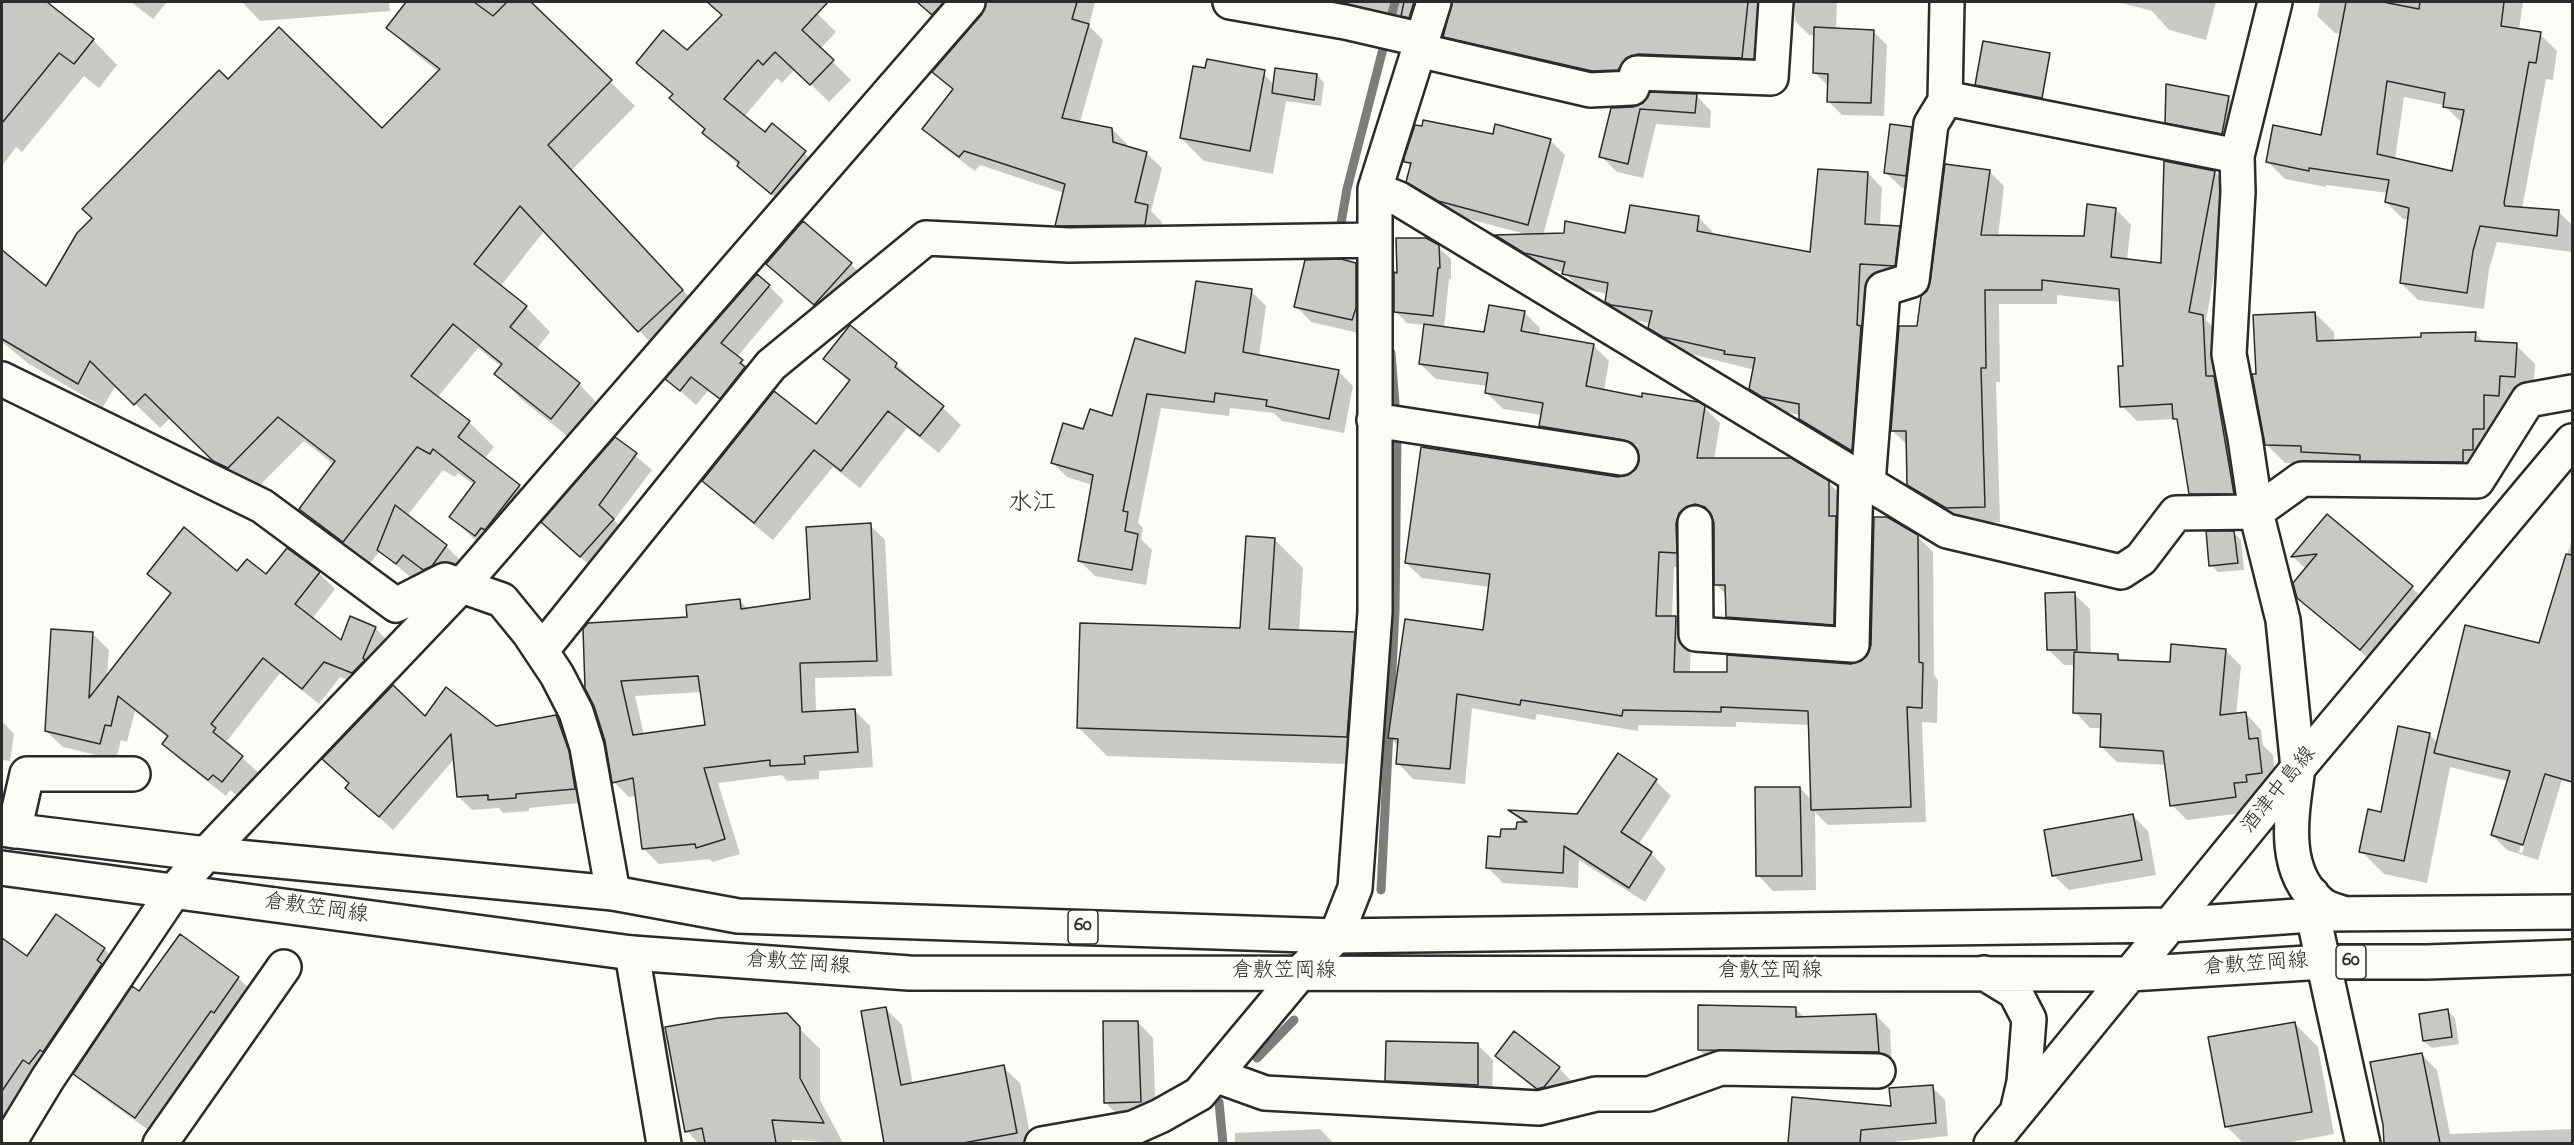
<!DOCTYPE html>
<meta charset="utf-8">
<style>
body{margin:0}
#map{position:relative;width:2574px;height:1145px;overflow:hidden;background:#fdfcf7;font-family:"Indie Flower",sans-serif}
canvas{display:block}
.frame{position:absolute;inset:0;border:3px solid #2b2b2b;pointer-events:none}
</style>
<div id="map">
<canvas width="2574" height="1145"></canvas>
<div class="frame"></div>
</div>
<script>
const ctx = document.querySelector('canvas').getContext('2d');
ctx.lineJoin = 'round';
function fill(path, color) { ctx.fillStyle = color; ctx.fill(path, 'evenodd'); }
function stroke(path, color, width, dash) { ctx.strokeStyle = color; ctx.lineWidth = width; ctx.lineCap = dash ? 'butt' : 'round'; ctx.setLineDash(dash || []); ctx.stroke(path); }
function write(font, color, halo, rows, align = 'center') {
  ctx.font = font + ' "Indie Flower","Klee One",sans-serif'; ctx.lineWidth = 5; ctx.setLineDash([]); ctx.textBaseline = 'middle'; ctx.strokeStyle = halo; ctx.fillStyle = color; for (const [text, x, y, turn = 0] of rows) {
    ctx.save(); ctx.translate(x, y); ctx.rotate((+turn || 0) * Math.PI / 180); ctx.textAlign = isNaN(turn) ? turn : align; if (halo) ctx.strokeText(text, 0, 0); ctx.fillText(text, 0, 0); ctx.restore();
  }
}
fill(new Path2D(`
 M2,2H44L93,40L117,65L99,88L84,76L22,152L16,147L2,166Z
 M131,2H167L153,19Z
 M242,2H389L390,11L260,21Z
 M408,2H421L426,5L428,2H529L635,106L572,170L706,315L663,356L545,230L500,287L526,307L550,332L536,350L579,384L603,409L576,443L521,399L496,374L502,367L478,348L437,398L469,422L494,447L484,459L519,486L544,510L500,559L476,541L451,517L474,485L458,473L455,477L443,470L407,516L446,546L464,564L442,587L422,572L415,581L380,551L368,566L326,533L301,509L335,465L304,441L253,492L239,486L170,418L160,428L116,385L103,407L29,364L2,342V252L47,288L228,82L382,130L439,72L413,52L388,27Z
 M717,2H806L836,32L820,49L851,80L829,102L795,69L782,83L777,78L744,117L765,134L773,125L824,171L790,211L723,151L704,132L706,130L671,98L674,95L638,63L687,52L724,15L713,5Z
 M917,2H974L948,29Z
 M988,2H1095L1089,26L1103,40L1080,122L1112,129L1127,144V148L1146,153L1162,168L1151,211L1162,222L1159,239L1072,240L1057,225L1064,193L980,165L975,171L939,144L924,129L954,90L934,72L983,15Z
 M1331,2H1436L1423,31L1408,20Z
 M1453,2H1492L1518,8L1520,2H1779L1756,72L1633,84L1459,50L1444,36Z
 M1795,2H1837L1836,29L1873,31L1887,45L1884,116L1842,115L1828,101L1829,87L1814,72L1815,35H1809L1795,21Z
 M2118,2H2216L2206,40L2169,30L2152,11Z
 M2320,2H2523L2519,30L2540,34L2557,51L2553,80L2546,79L2522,209L2558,211L2572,225V252L2497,242L2489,269L2484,309L2418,300L2401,283L2409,220L2403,219L2386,202L2388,193L2326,185V187L2285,179L2268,162L2322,137L2342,34L2335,33L2317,16ZM2404,97L2444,105L2463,124L2454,173L2395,160Z
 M2027,64L2026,107L1992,100L1977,84Z
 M1264,74L1274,85L1317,75L1324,83L1321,106L1286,101L1273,174L1204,161L1181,138Z
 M1696,95L1711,111L1710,128L1656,124L1643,178L1617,172L1601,156L1633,108Z
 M2228,98L2244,113L2237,149L2182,138L2167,122Z
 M1496,126L1551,141L1565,155L1543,235H1627L1698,217L1713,232L1712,235L1812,253L1868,173L1882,188L1880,226L1899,227L1914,242L1909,280L1874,278L1866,464L1816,434L1801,419V415L1778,411L1766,404L1751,389L1755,370L1679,351L1665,342L1650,328L1651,323L1627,319L1621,316L1607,301L1608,294L1579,288L1564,272L1540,267L1512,250L1499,237L1529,235L1454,215L1422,196L1407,181L1411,167L1405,161L1494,135Z
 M1911,128L1927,144L1921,191L1902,188L1886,173Z
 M1989,171L2004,186L1998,237H2085L2116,209L2131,225L2127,260L2163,265L2215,172L2230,187L2206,320L2217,332L2249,508L2206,509L2190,493L2179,422L2176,419L2137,421L2122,406L2125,368L2121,302L2057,295V304H1999L2000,382H1996L2000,522L1962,523L1924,500L1908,484L1907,445L1892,430L1919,328L1928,292Z
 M1438,247L1451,259V279H1449L1444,328L1486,333L1524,312L1540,328L1539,335L1594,346L1609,361L1604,391L1704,407L1720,423L1714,460L1828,482L1844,498L1849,640L1743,632L1727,617V596L1716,584L1715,520L1712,519L1702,522L1692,568L1674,567L1672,618H1675L1691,634L1690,673H1728L1862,663L1869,655L1917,536L1933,552L1934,675L1938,680L1937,723L1922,722L1926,822L1828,825L1815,812L1816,890L1773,891L1758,875L1800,788L1812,800L1810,725L1736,722V727L1638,725V731L1537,714L1535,720L1472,708L1465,784L1413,779L1398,763L1399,747L1390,738L1484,632L1490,587L1422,578L1406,563L1618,478L1628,477L1636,471L1641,460L1640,455L1556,441L1540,426L1542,415L1503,409L1487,393L1488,386L1436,379L1420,364L1425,325L1407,323L1395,311L1399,275Z
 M768,263L851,264L866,279L831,320Z
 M1355,264L1371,280L1367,335L1311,322L1296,306Z
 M769,286L784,301L737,357L757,376L736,413L708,391L696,405L667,379Z
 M1251,291L1266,306L1259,356L1338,371L1353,386L1344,433L1282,421L1274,413L1230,408L1229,416L1161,408L1138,523L1143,528L1141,539L1152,550L1146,585L1095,576L1080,561L1092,485L1067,477L1052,462L1084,431L1113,418L1187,355Z
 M2315,313L2334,332V341L2423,338L2475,333L2485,343L2516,345L2535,364L2533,395L2492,468L2285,463L2266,444L2258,375Z
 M851,327L896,364L961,425L939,453L907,428L860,488L833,467L773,540L722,499L704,481L816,426L850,383L825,359Z
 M616,439L652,470L614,520L629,535L596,571L559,538Z
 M2327,516L2412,588L2431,606L2379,668L2298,597L2306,569L2293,557Z
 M870,525L885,540L892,676L815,678L816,713L854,710L870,726L873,767L819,771V779L787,781L782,775L718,783L740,854L713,862L709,859L659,864L643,848L637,796L629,797L614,782L606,741L595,706L586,688L689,618L740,601L749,610L812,601ZM702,692L706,726L644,735L635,696Z
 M2234,533L2241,540L2244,570L2218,572L2211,565Z
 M1274,539L1303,568L1299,632L1354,634L1383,663L1376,765L1107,756L1078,727L1242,630Z
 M2572,539V649L2560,645L2544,630Z
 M237,573L267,576L319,573L335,589L312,619L341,643L375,628L392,645L369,689L340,677L319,704L280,673L227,741L232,745L230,747L259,773L239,797L230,790L226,796L180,760L164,744L168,738L135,711L127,742L121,740L116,760L63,747L46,731L93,634L109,650L107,676L171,595L149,574Z
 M2074,594L2090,609L2091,654L2117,655L2124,662L2171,664L2225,650L2241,666L2236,715L2246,714L2261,730L2263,745L2273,755L2277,788L2261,797L2249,798L2251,812L2187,820L2172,805L2166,765L2117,762L2102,747V728H2090L2075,712L2076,665H2064L2049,650Z
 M2566,693L2572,699V746L2538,860L2507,850L2492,835L2508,781L2450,767L2427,883L2384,874L2361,851L2429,734L2438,743ZM2565,701H2568L2522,853L2519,852Z
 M556,716L570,730L588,802L529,808V811L503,813L499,808L472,810L459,797L455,758L393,830L347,788L350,784L338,773L425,718L496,728Z
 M2,721L14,734L10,761L2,760Z
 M1656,781L1671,796L1638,845L1651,853L1666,869L1645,902L1579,860L1578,888L1503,883L1487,867L1502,839L1518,831L1524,824L1512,812L1578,816Z
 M2133,816L2148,831L2156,875L2069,890L2053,875Z
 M2,939L27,958L104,949L119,964L2,1126V1007L3,1004L2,1003Z
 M238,978L254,993L151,1132L91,1089L75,1074L139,993Z
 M1795,1008L1805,1018L1876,1015L1890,1030L1892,1066L1714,1064L1699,1050Z
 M886,1009L902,1025L913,1084L1003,1067L1020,1083L1032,1144H886L863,1013Z
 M2448,1011L2455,1018L2459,1044L2432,1048L2424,1041Z
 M786,1015L820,1049V1100L843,1143L792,1140V1144H699L687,1131Z
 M1138,1022L1153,1038L1156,1117L1121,1118L1106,1103Z
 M2295,1024L2318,1047L2334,1134L2280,1144H2244L2226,1126Z
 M1514,1033L1559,1068L1574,1084L1554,1104L1512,1071L1497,1056Z
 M1478,1045L1493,1060L1492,1099L1402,1096L1387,1080Z
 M2421,1054L2437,1070L2450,1134L2572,1129V1144H2386L2385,1125Z
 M1932,1087L1945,1100L1948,1136L1874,1144H1789L1793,1099L1893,1107Z
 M1320,1129L1334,1144H1235V1133Z`), '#0003');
stroke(new Path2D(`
 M1340,229L1347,189L1395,2
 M1391,353L1395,404
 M1381,890L1395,610L1397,434
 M1257,1058L1294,1020
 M1219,1102L1223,1144`), '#7e7d7b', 9);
const building = new Path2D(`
 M2,2H47L94,39L74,64L59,53L2,123Z
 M406,2H474L493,16L507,2H531L612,80L548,145L683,290L638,332L520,206L474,264L527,306L510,327L580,383L551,419L494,374L502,364L453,324L411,376L470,421L458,437L520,485L485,530L481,528L475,536L449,517L475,482L433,449L430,454L417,447L343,542L299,509L335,461L278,417L228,468L213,461L145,394L134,405L90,361L78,384L2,339V250L46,286L77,233L92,218L82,209L219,70L228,79L279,27L382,128L440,69L386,28Z
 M707,2H828L802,30L834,60L810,85L775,52L763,65L758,60L724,99L765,132L772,123L806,151L771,194L737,166L739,162L702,133L705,129L669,98L673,94L636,63L663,30L687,50L722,15Z
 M917,2H944L932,15Z
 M986,2H1077L1072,19L1089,24L1062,118L1112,128L1113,142L1147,152L1135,202L1148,205L1145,225L1055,226L1065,184L964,151L959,157L922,129L953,89L932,72L982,14Z
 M1404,2H1414L1409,18L1401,16Z
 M1452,2H1748L1742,58L1638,54L1626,58L1618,70L1592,71L1443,37Z
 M2346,2H2383L2419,9L2420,2H2504L2501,26L2541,32L2536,63L2529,62L2504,203L2505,206L2559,210L2557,236L2480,226L2473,251L2467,293L2400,283L2409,208L2385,202L2389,180L2309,168V171L2266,162L2273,125L2321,135ZM2387,81L2445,93L2443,107L2464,110L2452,171L2377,154Z
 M1814,27L1874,30L1871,103L1827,102L1828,74L1813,73Z
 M1983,41L2050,53L2042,98L1975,85Z
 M1207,59L1265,70L1250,151L1180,138L1193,66L1205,68Z
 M1275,68L1317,74L1314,100L1272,93Z
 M2166,84L2229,96L2222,134L2165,123Z
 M1650,92L1697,94L1695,113L1640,109L1628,164L1599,157L1611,108L1633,107L1643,103Z
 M1423,120L1493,134L1495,124L1551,139L1528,225L1438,201L1406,182L1411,163L1404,162V158L1415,125L1422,126Z
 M1890,124L1912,127L1906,176L1884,173Z
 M2164,161L2215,171L2189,312L2203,315L2206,376H2214L2234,494H2189L2177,419H2173L2172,404L2120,407L2118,366H2123L2119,289L2042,280V290H1985L1986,368H1981L1985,507L1946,508L1907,485L1906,431H1891L1899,326H1917L1921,296L1927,291L1930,283L1945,164L1990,170L1981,235L2084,236L2087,204L2116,208L2111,257L2161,263Z
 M1818,169L1868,172L1865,224L1900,226L1895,266L1860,264L1857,325L1861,326L1852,451L1799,419V404L1762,397L1749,389L1755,358L1724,354L1725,351L1663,337L1648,328L1652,311L1611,305L1605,302L1608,283L1562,274L1565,262L1524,253L1495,235L1564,233L1565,221L1625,233L1630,205L1699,216L1697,231L1810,252Z
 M803,221L852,263L814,305L766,264Z
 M1396,238H1426L1439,245L1440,268H1438L1433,316L1394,312V272L1397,273Z
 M1341,259L1356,263V308L1352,320L1294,307L1305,260Z
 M757,274L770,285L721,343L743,360L740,363L745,367L720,399L691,377L680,391L665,379Z
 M1196,281L1252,289L1243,352L1339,370L1329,419L1266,406L1267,400L1215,393L1214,402L1147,394L1123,511L1128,512L1125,531L1138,534L1132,570L1078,561L1093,475L1051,463L1063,423L1083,429L1090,409L1112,416L1135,338L1185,353Z
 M1489,305L1525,311L1521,331L1594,344L1586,386L1642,397V393L1699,402L1705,406L1697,458H1791L1829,481V516H1836L1834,625L1726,617L1725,585H1714V523L1711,514L1705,507L1695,504L1686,507L1679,513L1676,523L1677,553L1659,552L1656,616H1676L1674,672H1727V655L1851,664L1861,661L1868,654L1871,645L1874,517H1887L1918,535L1919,662L1923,663L1922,708L1907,707L1911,807L1811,810L1808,711L1721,707V712L1623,710L1622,716L1521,700L1520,705L1457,694L1450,769L1396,764L1398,739L1388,738L1405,619L1483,630L1490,574L1405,563L1421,447L1618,477L1628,475L1636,469L1639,461L1638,451L1632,443L1624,440L1539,426L1543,403L1485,393L1488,373L1419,364L1424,324L1484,332Z
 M2315,312L2317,341L2421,337V333L2476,332L2475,341L2517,343L2515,377L2500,376L2499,396L2484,395V429H2473V450H2463V462L2360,461V455L2301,452V446L2265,445L2252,374H2256L2253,315Z
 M850,325L897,363L895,367L944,406L920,436L888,411L841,471L814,450L754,523L702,481L774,391L816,424L850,380L823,359Z
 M615,437L637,453L599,505L614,519L580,557L541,522Z
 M395,505L447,545L432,566L423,570L403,555L396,564L377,550Z
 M2327,514L2413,586L2360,650L2297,598L2293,583L2317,554L2291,557Z
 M871,523L877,661L800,663L802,712L855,709L858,752L804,756L805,764L770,766V760L704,768L725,839L696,848L695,844L642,849L633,778L612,783L605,741L594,706L585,688L583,629L588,623L687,617L686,605L740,599L741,609L810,599L806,527ZM698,676L705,725L633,735L621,681Z
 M184,527L237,571L247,559L266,574L287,548L320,572L295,604L341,640L350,616L376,627L363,658L365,660L352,673L324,662L302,689L263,658L211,724L216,728L213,732L243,756L222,782L213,775L208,780L162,744L168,736L118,696L111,726L105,725L100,744L45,731L51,629L93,632L89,698L171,593L147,574Z
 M2206,531H2234L2238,563L2209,566Z
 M1246,536L1275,538L1269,629L1355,632L1347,737L1077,728L1080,623L1240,628Z
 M2566,554L2572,555V782L2545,774L2523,845L2491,835L2510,771L2434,753L2465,625L2539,643Z
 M2075,592L2077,650H2047L2045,593Z
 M2171,644L2226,649L2220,715L2246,712L2249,739L2258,738L2262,773L2246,775L2247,782L2234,783L2236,797L2170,806L2163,751L2100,747L2101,714L2073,713L2074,652L2118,654V660L2170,662Z
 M393,685L425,716L446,687L496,726L556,715L569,751L575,789L516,794V798L488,800V795L457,797L451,734L379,817L345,788L349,783L322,759Z
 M2398,726L2430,733L2404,861L2359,852L2368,809L2381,812Z
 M1618,753L1657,779L1621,832L1652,852L1629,888L1564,846L1563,873L1486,868L1488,836L1500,837L1501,829H1516L1517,822H1527L1508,810L1577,814Z
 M1755,787H1800L1802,876H1756Z
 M2133,814L2142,860L2052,876L2044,830Z
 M56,914L105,948L97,960L102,964L43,1052L40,1050L29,1064L23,1060L2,1091V938L27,956Z
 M180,934L239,977L214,1013L211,1011L135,1118L73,1074L132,986L139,991Z
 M1698,1005L1796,1007V1017L1876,1014L1879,1052L1698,1050Z
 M886,1007L901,1085L1004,1065L1017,1133L963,1143H884L861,1011Z
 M2448,1009L2452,1037L2423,1041L2419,1014Z
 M787,1013L800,1027V1078L824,1123L772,1120L776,1143H705L702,1128L685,1132L665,1027L718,1018Z
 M1103,1021H1138L1141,1102L1104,1103Z
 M2295,1022L2312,1112L2225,1127L2208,1037Z
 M1514,1031L1560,1067L1544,1087L1537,1089L1495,1056Z
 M1386,1041L1478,1043V1085L1385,1081Z
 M2422,1053L2440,1143H2384L2383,1125L2370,1062Z
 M1933,1085L1936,1123L1861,1130L1860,1143H1788L1792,1097L1891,1106L1889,1088Z`);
fill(building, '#c9c8c4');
stroke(building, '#2b2b2b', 1.5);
const minor = new Path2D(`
 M1230,2L1345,22L1423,40
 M2275,2L2237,156L2238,192L2229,354L2245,438L2256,512L2283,620L2298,768
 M1418,50L1590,90L1632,88L1637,73L1771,78L1776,2
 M1945,101L1947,2
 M1375,189L1399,199L1947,531L2121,572L2141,559L2176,513L2256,512L2302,479L2477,481L2528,400L2572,392
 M2,379L262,506L396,605L445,580L502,600L529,633L557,675L576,712L587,747L613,893
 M1374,420L1621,458
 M1868,483L1883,289L1912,280L1931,124L1945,101L1955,100L2237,156
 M1695,523L1696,634L1852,645L1856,476
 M541,651L771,365L926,238L1069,245L1374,240
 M14,831L27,774H133
 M2312,894L2313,915L2363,1144
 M632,953L664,1144
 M1215,1075L1265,1093L1539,1108L1596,1094H1649L1721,1068L1878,1071
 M8,1144L48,1078L174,891L206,854L462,585L968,2
 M160,1144L284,967
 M1042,1144L1133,1128L1160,1116L1199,1094L1300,973L1336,936L1355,888L1375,612V189L1434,2`);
const major = new Path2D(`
 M2298,768C2292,813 2280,870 2320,903C2326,909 2338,911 2345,914
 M2,829L206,854L613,893L738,916L1336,936L2170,925L2325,914L2572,912
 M2,868L632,953L909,973L2130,974L2323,962H2427L2572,957
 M1984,973L2015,992L2029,1019L2024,1082L2018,1108
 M1991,1144L2298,768L2572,441`);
stroke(minor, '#2b2b2b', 38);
stroke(major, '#2b2b2b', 38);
stroke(minor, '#fdfcf7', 33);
stroke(major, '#fdfcf7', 33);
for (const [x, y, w] of [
 [1083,927,30],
 [2351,962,30]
]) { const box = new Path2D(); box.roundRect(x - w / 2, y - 17, w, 34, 4.5); ctx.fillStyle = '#fdfcf7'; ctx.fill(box); stroke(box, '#2b2b2b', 1.5); }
write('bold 20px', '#2b2b2b', null, [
 ["60",1083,927],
 ["60",2351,962]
]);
write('21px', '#2b2b2b', '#fdfcf7', [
 ["酒津中島線",2280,791,-51],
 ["倉敷笠岡線",316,910,8],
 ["倉敷笠岡線",798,965,4],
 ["倉敷笠岡線",2256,966,-4],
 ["倉敷笠岡線",1284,973],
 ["倉敷笠岡線",1770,973]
]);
write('24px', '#2b2b2b', '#fdfcf7', [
 ["水江",1032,505]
]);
</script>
